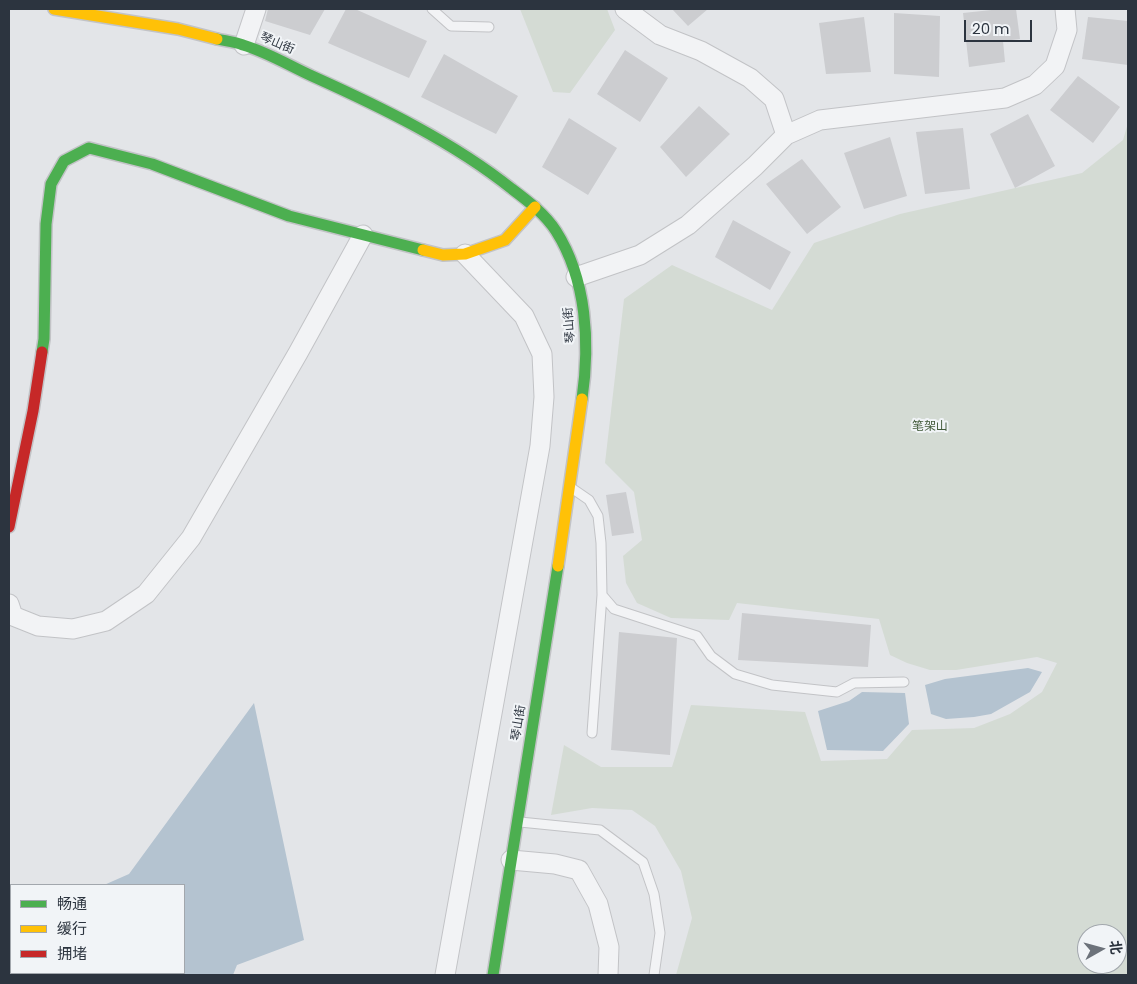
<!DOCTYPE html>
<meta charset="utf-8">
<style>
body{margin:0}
#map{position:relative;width:1137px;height:984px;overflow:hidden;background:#e3e5e8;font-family:Poppins,"Noto Sans SC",sans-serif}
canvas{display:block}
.frame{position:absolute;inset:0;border:10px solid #2c343f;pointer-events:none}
.legend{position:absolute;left:10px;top:884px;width:175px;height:90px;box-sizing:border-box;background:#f1f4f7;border:1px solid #a2a7ad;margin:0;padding:6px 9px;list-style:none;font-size:15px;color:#2c343f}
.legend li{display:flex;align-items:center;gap:10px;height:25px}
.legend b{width:25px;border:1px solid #a2a7ad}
.north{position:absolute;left:1077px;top:924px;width:50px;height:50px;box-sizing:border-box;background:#f1f4f7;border:1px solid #a2a7ad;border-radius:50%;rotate:83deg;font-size:14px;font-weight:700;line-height:20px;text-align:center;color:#2c343f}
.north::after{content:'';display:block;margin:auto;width:18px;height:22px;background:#6c727a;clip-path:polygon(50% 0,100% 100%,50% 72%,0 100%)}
.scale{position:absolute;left:964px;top:20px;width:68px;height:22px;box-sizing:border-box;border:2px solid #2c343f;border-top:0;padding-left:6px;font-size:15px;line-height:18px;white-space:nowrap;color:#2c343f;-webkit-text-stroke:4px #f1f4f7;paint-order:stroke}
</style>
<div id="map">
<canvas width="1137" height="984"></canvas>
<div class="frame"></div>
<ul class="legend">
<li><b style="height:6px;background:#4caf50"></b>畅通</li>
<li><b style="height:6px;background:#ffc107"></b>缓行</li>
<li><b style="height:6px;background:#c62828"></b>拥堵</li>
</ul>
<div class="north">北</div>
<div class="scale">20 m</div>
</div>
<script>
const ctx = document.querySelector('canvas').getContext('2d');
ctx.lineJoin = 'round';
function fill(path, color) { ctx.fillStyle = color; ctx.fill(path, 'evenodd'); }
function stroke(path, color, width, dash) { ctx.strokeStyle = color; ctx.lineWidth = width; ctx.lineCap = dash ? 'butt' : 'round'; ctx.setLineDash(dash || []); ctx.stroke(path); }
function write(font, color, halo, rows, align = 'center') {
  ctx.font = font + ' Poppins,"Noto Sans SC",sans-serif'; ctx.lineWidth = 4; ctx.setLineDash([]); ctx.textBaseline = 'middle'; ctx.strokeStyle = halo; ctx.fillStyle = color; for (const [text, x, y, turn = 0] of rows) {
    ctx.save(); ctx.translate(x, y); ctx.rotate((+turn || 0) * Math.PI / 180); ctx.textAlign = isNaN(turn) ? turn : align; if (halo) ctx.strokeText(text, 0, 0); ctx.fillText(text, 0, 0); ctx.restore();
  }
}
fill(new Path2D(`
 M520,9H607L615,30L570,93L553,92Z
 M1128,123V975H676L692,918L681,871L655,826L632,810L592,808L551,815L564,745L601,767H672L691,705L805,712L821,761L887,759L912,730L974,728L1010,714L1042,692L1057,663L1037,657L956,670H930L907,663L890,655L879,619L737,603L729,620L671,618L637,603L626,583L623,556L642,540L634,492L605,463L624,299L672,265L772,310L814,243L900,214L1082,173L1123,140ZM1087,934H1117V964H1087Z`), '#d4dbd4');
fill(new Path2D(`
 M1028,668L1042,672L1030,692L991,714L974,717L946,719L931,714L925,685L945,679Z
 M862,692L905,693L909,724L883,751L827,750L818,711L849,701Z
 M254,703L304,940L237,965L233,975H28V973H184V885H104L129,874Z`), '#b4c3d0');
fill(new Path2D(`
 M268,9H325L310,35L265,21Z
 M346,9H355L427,41L409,78L328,43Z
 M672,9H708L688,26Z
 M1001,9H1016L1020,39L1003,41L1005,62L969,67L963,13Z
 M894,13L940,16L939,77L894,74Z
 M864,17L871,72L826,74L819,23Z
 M1088,17L1128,21V65L1082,59Z
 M625,50L668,78L640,122L597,94Z
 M444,54L518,96L496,134L421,97Z
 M1078,76L1120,107L1093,143L1050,110Z
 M699,106L730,134L686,177L660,147Z
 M1028,114L1055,166L1015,188L990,134Z
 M569,118L617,148L588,195L542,167Z
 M963,128L970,189L925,194L916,132Z
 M890,137L907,196L864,209L844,153Z
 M802,159L841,207L807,234L766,184Z
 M733,220L791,252L770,290L715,257Z
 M626,492L634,533L612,536L606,495Z
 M742,613L871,625L868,667L738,660Z
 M619,632L677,638L670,755L611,750Z`), '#cccdd0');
const lane = new Path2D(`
 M432,9L451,26L489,27
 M573,489L589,500L598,516L601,543L602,595L614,609L697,636L711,656L735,674L772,685L837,692L854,683L904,682
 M592,733L602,595
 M520,822L600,830L643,862L654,894L660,933L654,975`);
const street = new Path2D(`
 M625,9L660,35L701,51L750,78L774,99L786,135
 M244,45L256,9
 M576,277L640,255L688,225L755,166L786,135L820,120L1005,98L1035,85L1055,66L1067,30L1065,9
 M9,604L13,616L38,626L73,629L106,621L146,594L191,538L298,353L363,235
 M511,860L555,864L579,870L598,904L609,947L608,975
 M445,975L540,446L544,397L542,354L524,316L465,254`);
const fast = new Path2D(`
 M217,39C226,41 235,42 243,45C267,52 290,66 312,76C381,107 453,142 512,189C528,201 545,214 556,231C587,280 590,343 582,399
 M42,352L44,339L46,224L51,184L64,161L89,148L152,164L289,216L423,250
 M493,975L558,566`);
const slow = new Path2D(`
 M54,9L178,29L217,39
 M423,250L443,255L465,254L505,240L535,207
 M558,566L582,399`);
const jam = new Path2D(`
 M9,527L33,411L42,352`);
stroke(lane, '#c2c3c6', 11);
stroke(street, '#c2c3c6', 21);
stroke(fast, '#c2c3c6', 14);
stroke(slow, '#c2c3c6', 14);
stroke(jam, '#c2c3c6', 14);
stroke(lane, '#f2f3f5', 9);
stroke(street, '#f2f3f5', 19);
stroke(fast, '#4caf50', 11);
stroke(slow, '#ffc107', 11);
stroke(jam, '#c62828', 11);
write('12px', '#2c343f', '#f1f4f7', [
 ["琴山街",277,44,23],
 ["琴山街",570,325,-95],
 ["琴山街",519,723,-81]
]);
write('12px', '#425a3a', '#f1f4f7', [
 ["笔架山",930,427]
]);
</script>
